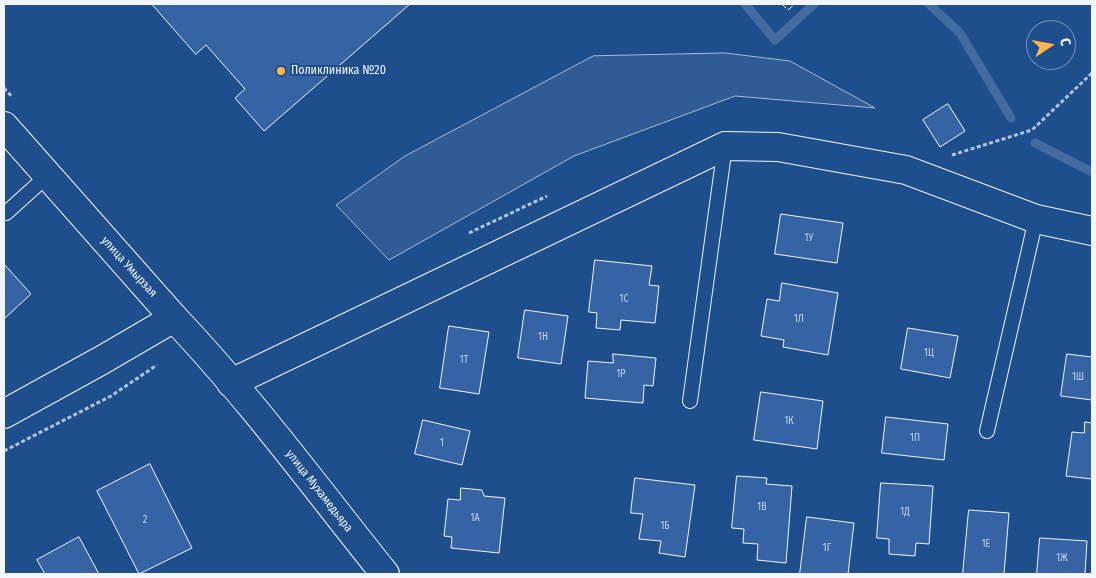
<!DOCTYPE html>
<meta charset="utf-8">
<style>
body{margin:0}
#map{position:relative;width:1096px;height:578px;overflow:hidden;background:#1f4e8c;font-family:"Fira Sans Condensed",sans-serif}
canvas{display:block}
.frame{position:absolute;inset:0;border:5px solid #f2f6ff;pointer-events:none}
.north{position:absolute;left:1026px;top:20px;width:50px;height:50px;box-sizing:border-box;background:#1f4e8c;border:1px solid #7391ba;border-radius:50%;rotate:78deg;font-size:14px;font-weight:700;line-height:20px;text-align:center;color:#f2f6ff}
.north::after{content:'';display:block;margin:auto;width:18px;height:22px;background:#ffb74d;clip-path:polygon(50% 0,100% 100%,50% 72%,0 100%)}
</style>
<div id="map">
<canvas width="1096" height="578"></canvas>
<div class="frame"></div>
<div class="north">С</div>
</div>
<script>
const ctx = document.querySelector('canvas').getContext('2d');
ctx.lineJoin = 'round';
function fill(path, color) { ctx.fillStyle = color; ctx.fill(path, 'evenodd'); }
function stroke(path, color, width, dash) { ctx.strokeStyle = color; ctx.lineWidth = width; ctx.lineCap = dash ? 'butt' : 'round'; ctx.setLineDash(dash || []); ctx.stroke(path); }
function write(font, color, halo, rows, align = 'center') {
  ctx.font = font + ' "Fira Sans Condensed",sans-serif'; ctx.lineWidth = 4; ctx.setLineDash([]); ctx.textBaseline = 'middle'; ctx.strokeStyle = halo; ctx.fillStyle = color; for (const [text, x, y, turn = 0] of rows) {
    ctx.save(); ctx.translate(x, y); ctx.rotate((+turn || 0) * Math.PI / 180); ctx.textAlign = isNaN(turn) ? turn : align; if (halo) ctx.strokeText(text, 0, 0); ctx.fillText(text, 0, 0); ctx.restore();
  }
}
const built = new Path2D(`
 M725,53L790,61L875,108L735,96L574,156L389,260L336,205L405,156L593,56Z`);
fill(built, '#305b95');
stroke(built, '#a8bbd7', 1);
stroke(new Path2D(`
 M745,4L775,40L814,4
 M929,4L960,33L1011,118
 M1035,143L1092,172`), '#446ba0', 9);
const building = new Path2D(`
 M152,4H410L264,131L235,98L245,89L206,45L196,54Z
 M948,104L965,131L940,147L923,120Z
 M781,214L843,223L837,263L775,254Z
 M595,260L652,266L649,285L659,286L655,323L621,320L620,330L596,328L597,313L589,312Z
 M4,264L31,294L4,319Z
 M782,283L838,293L828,355L783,347L784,340L761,336L767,299L779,301Z
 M525,310L568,316L561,364L518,358Z
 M449,326L489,332L479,394L440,388Z
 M908,328L958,336L950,378L901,369Z
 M613,354L656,358L653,386L644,385L643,403L585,398L588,361L613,363Z
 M1067,354L1092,357V400L1061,396Z
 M761,392L823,401L817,449L754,440Z
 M886,417L948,424L944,460L882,453Z
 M423,420L470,431L462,465L415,454Z
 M1085,422L1092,423V479L1066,476L1072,432L1084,433Z
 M150,464L192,548L139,574L97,491Z
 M737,476L767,478L766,484L792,486L786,563L757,560L758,544L743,543L744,529L732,528Z
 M635,478L695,485L685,557L659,553L661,541L639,539L643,514L631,513Z
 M881,483L933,486L929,544L916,543L915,556L889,554V539L877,538Z
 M461,488L482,490L484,496L505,498L499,553L451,548L452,537L444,536L448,499L460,500Z
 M969,510L1009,513L1004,574H963Z
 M807,517L854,523L848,574H800Z
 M79,537L99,574H45L37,560Z
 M1040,538L1087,541L1085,574H1037Z`);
fill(building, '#3563a3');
stroke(building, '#f2f6ff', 1);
const lane = new Path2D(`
 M6,213L47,176
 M690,401L725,146
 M987,431L1036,219`);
const street = new Path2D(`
 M174,318C250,398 316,488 385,574
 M231,383L725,146L778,147L906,170L1036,219L1092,231`);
const secondary = new Path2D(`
 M4,126L174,318L102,360L4,414`);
stroke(lane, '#f2f6ff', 16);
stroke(street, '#f2f6ff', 30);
stroke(secondary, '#f2f6ff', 30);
stroke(new Path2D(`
 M4,88L12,97
 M952,155L1032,130L1092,73
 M469,233L547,196
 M4,451L111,396L157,365`), '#b3c4dc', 3, [4, 2.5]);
stroke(lane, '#1f4e8c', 14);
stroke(street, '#1f4e8c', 28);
stroke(secondary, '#1f4e8c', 28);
stroke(new Path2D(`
 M782,4L788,10L795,4`), '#f2f6ff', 1, [6, 2.5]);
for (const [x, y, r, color] of [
 [281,71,5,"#ffb74d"]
]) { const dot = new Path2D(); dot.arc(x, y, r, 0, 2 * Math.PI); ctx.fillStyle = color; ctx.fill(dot); stroke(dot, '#1f4e8c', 2); }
write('10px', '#c3d1e8', null, [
 ["1У",809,238],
 ["1С",624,299],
 ["1Л",799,319],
 ["1Н",543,337],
 ["1Ц",929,353],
 ["1Т",464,360],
 ["1Р",621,374],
 ["1Ш",1078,377],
 ["1К",789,421],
 ["1П",915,438],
 ["1",442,443],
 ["1В",762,507],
 ["1Д",905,512],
 ["1А",475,518],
 ["2",145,520],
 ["1Б",665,526],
 ["1Е",986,544],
 ["1Г",827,548],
 ["1Ж",1062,558]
]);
write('12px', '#f2f6ff', '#1f4e8c', [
 ["Поликлиника №20",291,71]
], 'left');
write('12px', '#f2f6ff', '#1f4e8c', [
 ["улица Умырзая",129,267,48],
 ["улица Мухамедьяра",319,491,52]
]);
</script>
